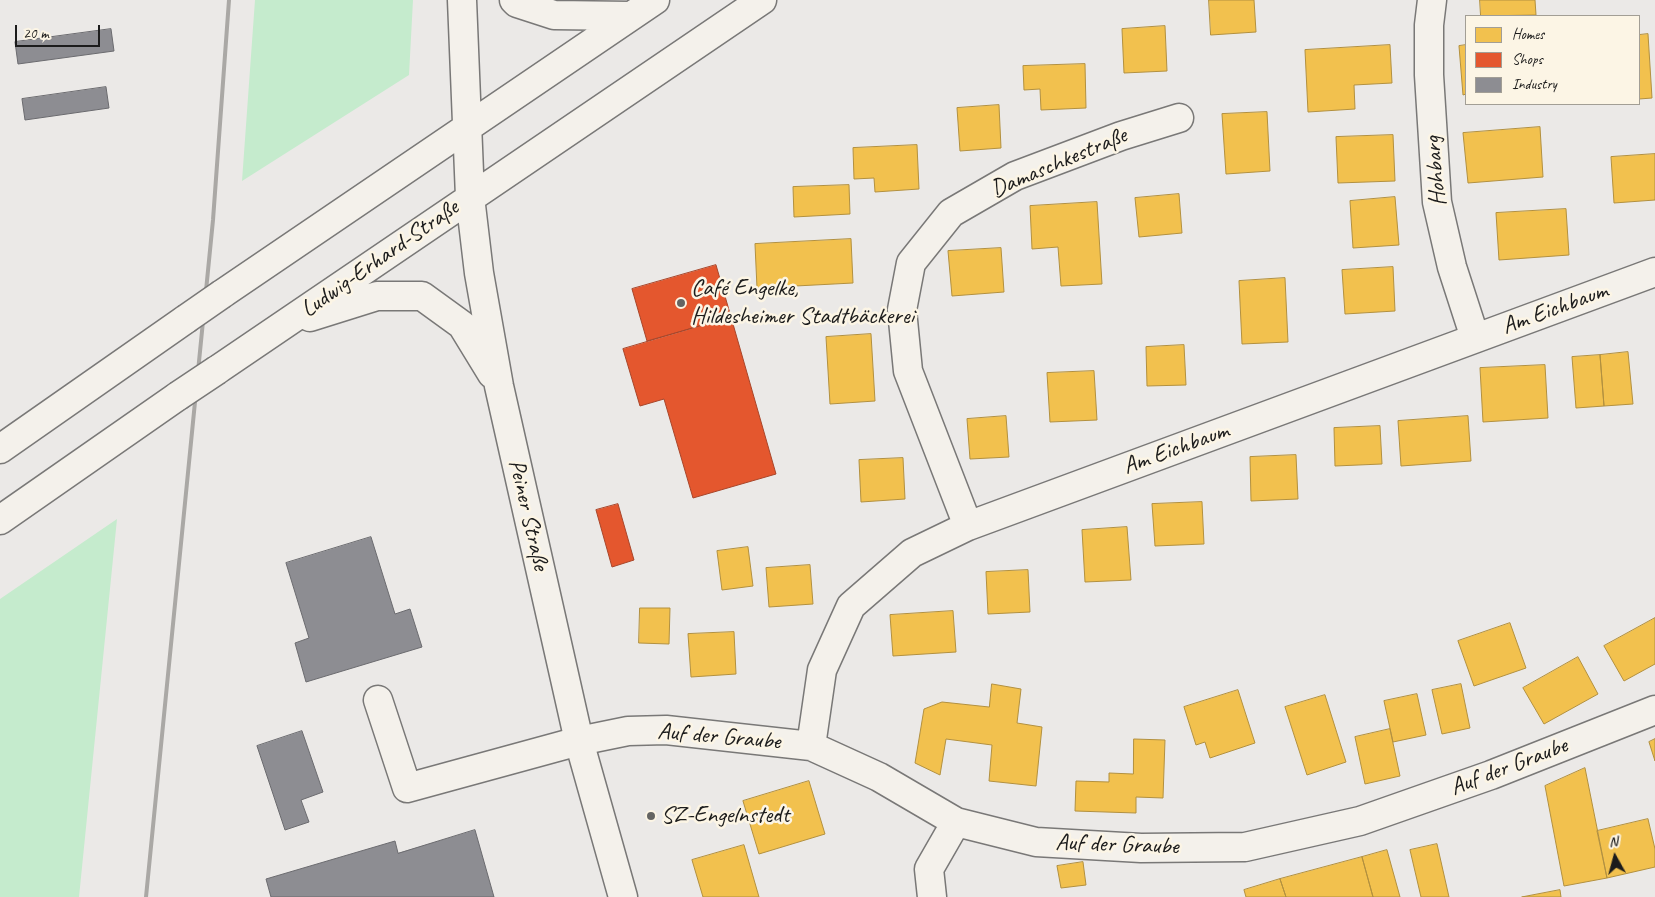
<!DOCTYPE html>
<meta charset="utf-8">
<style>
body{margin:0}
#map{position:relative;width:1655px;height:897px;overflow:hidden;background:#ebe9e7;font-family:Caveat,sans-serif}
canvas{display:block}
.legend{position:absolute;left:1465px;top:15px;width:175px;height:90px;box-sizing:border-box;background:#fcf5e5;border:1px solid #a29e95;margin:0;padding:6px 9px;list-style:none;font-size:15px;color:#1c1c1c}
.legend li{display:flex;align-items:center;gap:10px;height:25px}
.legend b{width:25px;border:1px solid #a29e95}
.north{position:absolute;left:1590px;top:832px;width:50px;height:50px;-webkit-text-stroke:4px #fcf5e5;paint-order:stroke;rotate:353deg;font-size:14px;font-weight:700;line-height:20px;text-align:center;color:#1c1c1c}
.north::after{content:'';display:block;margin:auto;width:18px;height:22px;background:#1c1c1c;clip-path:polygon(50% 0,100% 100%,50% 72%,0 100%)}
.scale{position:absolute;left:15px;top:25px;width:85px;height:22px;box-sizing:border-box;border:2px solid #1c1c1c;border-top:0;padding-left:6px;font-size:15px;line-height:18px;white-space:nowrap;color:#1c1c1c;-webkit-text-stroke:4px #fcf5e5;paint-order:stroke}
</style>
<div id="map">
<canvas width="1655" height="897"></canvas>
<ul class="legend">
<li><b style="height:14px;background:#f2c14e"></b>Homes</li>
<li><b style="height:14px;background:#e4572e"></b>Shops</li>
<li><b style="height:14px;background:#8d8d92"></b>Industry</li>
</ul>
<div class="north">N</div>
<div class="scale">20 m</div>
</div>
<script>
const ctx = document.querySelector('canvas').getContext('2d');
ctx.lineJoin = 'round';
function fill(path, color) { ctx.fillStyle = color; ctx.fill(path, 'evenodd'); }
function stroke(path, color, width, dash) { ctx.strokeStyle = color; ctx.lineWidth = width; ctx.lineCap = dash ? 'butt' : 'round'; ctx.setLineDash(dash || []); ctx.stroke(path); }
function write(font, color, halo, rows, align = 'center') {
  ctx.font = font + ' Caveat,sans-serif'; ctx.lineWidth = 5; ctx.setLineDash([]); ctx.textBaseline = 'middle'; ctx.strokeStyle = halo; ctx.fillStyle = color; for (const [text, x, y, turn = 0] of rows) {
    ctx.save(); ctx.translate(x, y); ctx.rotate((+turn || 0) * Math.PI / 180); ctx.textAlign = isNaN(turn) ? turn : align; if (halo) ctx.strokeText(text, 0, 0); ctx.fillText(text, 0, 0); ctx.restore();
  }
}
fill(new Path2D(`
 M255,0H413L409,75L242,181Z
 M117,519L79,897H0V599Z`), '#c5ebcd');
const homes = new Path2D(`
 M1209,0H1254L1256,32L1211,35Z
 M1480,0H1535L1536,15L1481,16Z
 M1165,26L1167,71L1124,73L1122,29Z
 M1648,34L1652,98L1639,99V35Z
 M1390,45L1392,83L1354,85L1355,109L1308,112L1305,50Z
 M1466,45V94L1463,95L1459,46Z
 M1085,64L1086,108L1041,110L1040,89L1024,90L1023,66Z
 M999,105L1001,148L960,151L957,108Z
 M1267,112L1270,171L1226,174L1222,114Z
 M1540,127L1543,177L1468,183L1463,133Z
 M1393,135L1395,181L1338,183L1336,137Z
 M917,145L919,189L875,192L874,178L854,179L853,148Z
 M1655,154V200L1614,203L1611,157Z
 M849,185L850,214L794,217L793,187Z
 M1179,194L1182,233L1139,237L1135,198Z
 M1395,197L1399,245L1353,248L1350,201Z
 M1097,202L1102,284L1061,286L1058,247L1032,249L1030,206Z
 M1566,209L1569,255L1499,260L1496,213Z
 M851,239L853,283L757,288L755,244Z
 M1001,248L1004,292L952,296L948,251Z
 M1393,267L1395,311L1345,314L1342,270Z
 M1285,278L1288,342L1242,344L1239,281Z
 M871,334L875,401L830,404L826,337Z
 M1184,345L1186,385L1147,386L1146,347Z
 M1628,352L1633,404L1604,406L1600,355Z
 M1600,355L1604,406L1576,408L1572,357Z
 M1545,365L1548,418L1483,422L1480,368Z
 M1094,371L1097,420L1050,422L1047,373Z
 M1006,416L1009,457L970,459L967,419Z
 M1468,416L1471,461L1401,466L1398,421Z
 M1380,426L1382,464L1335,466L1334,428Z
 M1296,455L1298,499L1251,501L1250,457Z
 M903,458L905,499L861,502L859,460Z
 M1202,502L1204,544L1155,546L1152,504Z
 M1127,527L1131,580L1085,582L1082,530Z
 M748,547L753,586L722,590L717,551Z
 M810,565L813,604L769,607L766,568Z
 M1028,570L1030,612L988,614L986,572Z
 M640,608H670L669,644L639,643Z
 M953,611L956,652L893,656L890,615Z
 M1655,618V664L1624,681L1604,646Z
 M1510,623L1526,668L1474,686L1458,641Z
 M734,632L736,674L691,677L688,634Z
 M1578,657L1598,694L1544,724L1523,688Z
 M992,684L1021,689L1017,723L1042,727L1036,786L989,781L992,745L946,739L940,775L915,763L924,709L942,702L989,707Z
 M1461,684L1470,728L1442,734L1432,690Z
 M1238,690L1255,743L1210,758L1205,742L1196,745L1184,707Z
 M1417,694L1426,735L1393,742L1384,701Z
 M1325,695L1346,762L1307,775L1285,707Z
 M1390,729L1400,776L1365,784L1355,737Z
 M1134,739L1165,740L1163,798L1136,797V813L1075,811L1076,781L1109,782V773L1133,774Z
 M1655,739V761L1649,742Z
 M1585,768L1607,878L1564,886L1545,786Z
 M809,781L825,834L759,854L743,801Z
 M1648,819L1655,849V867L1607,878L1597,831Z
 M1437,844L1449,897H1421L1410,850Z
 M744,845L759,897H703L692,860Z
 M1387,850L1400,897H1373L1362,857Z
 M1362,857L1373,897H1286L1280,879Z
 M1083,862L1086,885L1061,888L1057,866Z
 M1280,879L1286,897H1246L1244,890Z
 M1560,890L1561,897H1522Z`);
fill(homes, '#f2c14e');
stroke(homes, '#b2903f', 1);
const shops = new Path2D(`
 M716,265L731,317L647,341L632,289Z
 M731,317L776,474L693,498L664,399L640,406L623,349Z
 M618,504L634,560L612,567L596,510Z`);
fill(shops, '#e4572e');
stroke(shops, '#a84529', 1);
const industry = new Path2D(`
 M111,29L114,51L18,64L15,42Z
 M106,87L109,108L25,120L22,99Z
 M371,537L395,614L410,609L422,647L306,682L295,643L309,638L286,563Z
 M302,731L323,792L301,800L309,822L285,830L257,746Z
 M475,830L494,897H271L266,879L395,841L398,853Z`);
fill(industry, '#8d8d92');
stroke(industry, '#6b6b6f', 1);
const minor = new Path2D(`
 M1432,0L1429,25V75L1437,202L1452,267L1475,338
 M968,526L908,371L902,310L911,263L951,213L1015,176L1121,136L1179,118
 M378,700L407,788L579,741L628,731L666,730L811,746L879,777L956,822L1036,842L1141,848L1245,847L1360,821L1491,775L1655,710
 M811,746L822,670L851,606L912,553L968,526L1655,272
 M932,897L929,869L956,822`);
const major = new Path2D(`
 M462,0L470,197L479,273L499,386L579,741L623,897
 M514,0L517,3L554,15L631,16
 M222,294L655,0
 M310,317L377,296H422L462,325L492,374
 M217,370L762,0
 M0,449L186,319
 M0,520L178,396`);
stroke(minor, '#797877', 31);
stroke(major, '#797877', 31);
stroke(minor, '#f4f1eb', 28);
stroke(major, '#f4f1eb', 28);
stroke(new Path2D(`
 M146,897L213,220L229,0`), '#aaa8a5', 4);
const majorBridge = new Path2D(`
 M186,319L222,294
 M178,396L217,370`);
stroke(majorBridge, '#797877', 31, []);
stroke(majorBridge, '#f4f1eb', 28);
for (const [x, y, r, color] of [
 [681,303,5,"#646463"],
 [651,816,5,"#646463"]
]) { const dot = new Path2D(); dot.arc(x, y, r, 0, 2 * Math.PI); ctx.fillStyle = color; ctx.fill(dot); stroke(dot, '#fcf5e5', 2); }
write('24px', '#1c1c1c', '#fcf5e5', [
 ["Damaschkestraße",1059,163,-23],
 ["Hohbarg",1436,171,-95],
 ["Ludwig-Erhard-Straße",380,259,-35],
 ["Am Eichbaum",1555,309,-20],
 ["Am Eichbaum",1176,449,-20],
 ["Peiner Straße",528,515,77],
 ["Auf der Graube",719,737,5],
 ["Auf der Graube",1509,767,-21],
 ["Auf der Graube",1117,845,2]
]);
write('24px', '#1c1c1c', '#fcf5e5', [
 ["Café Engelke,",691,289],
 ["Hildesheimer Stadtbäckerei",691,317],
 ["SZ-Engelnstedt",661,816]
], 'left');
</script>
